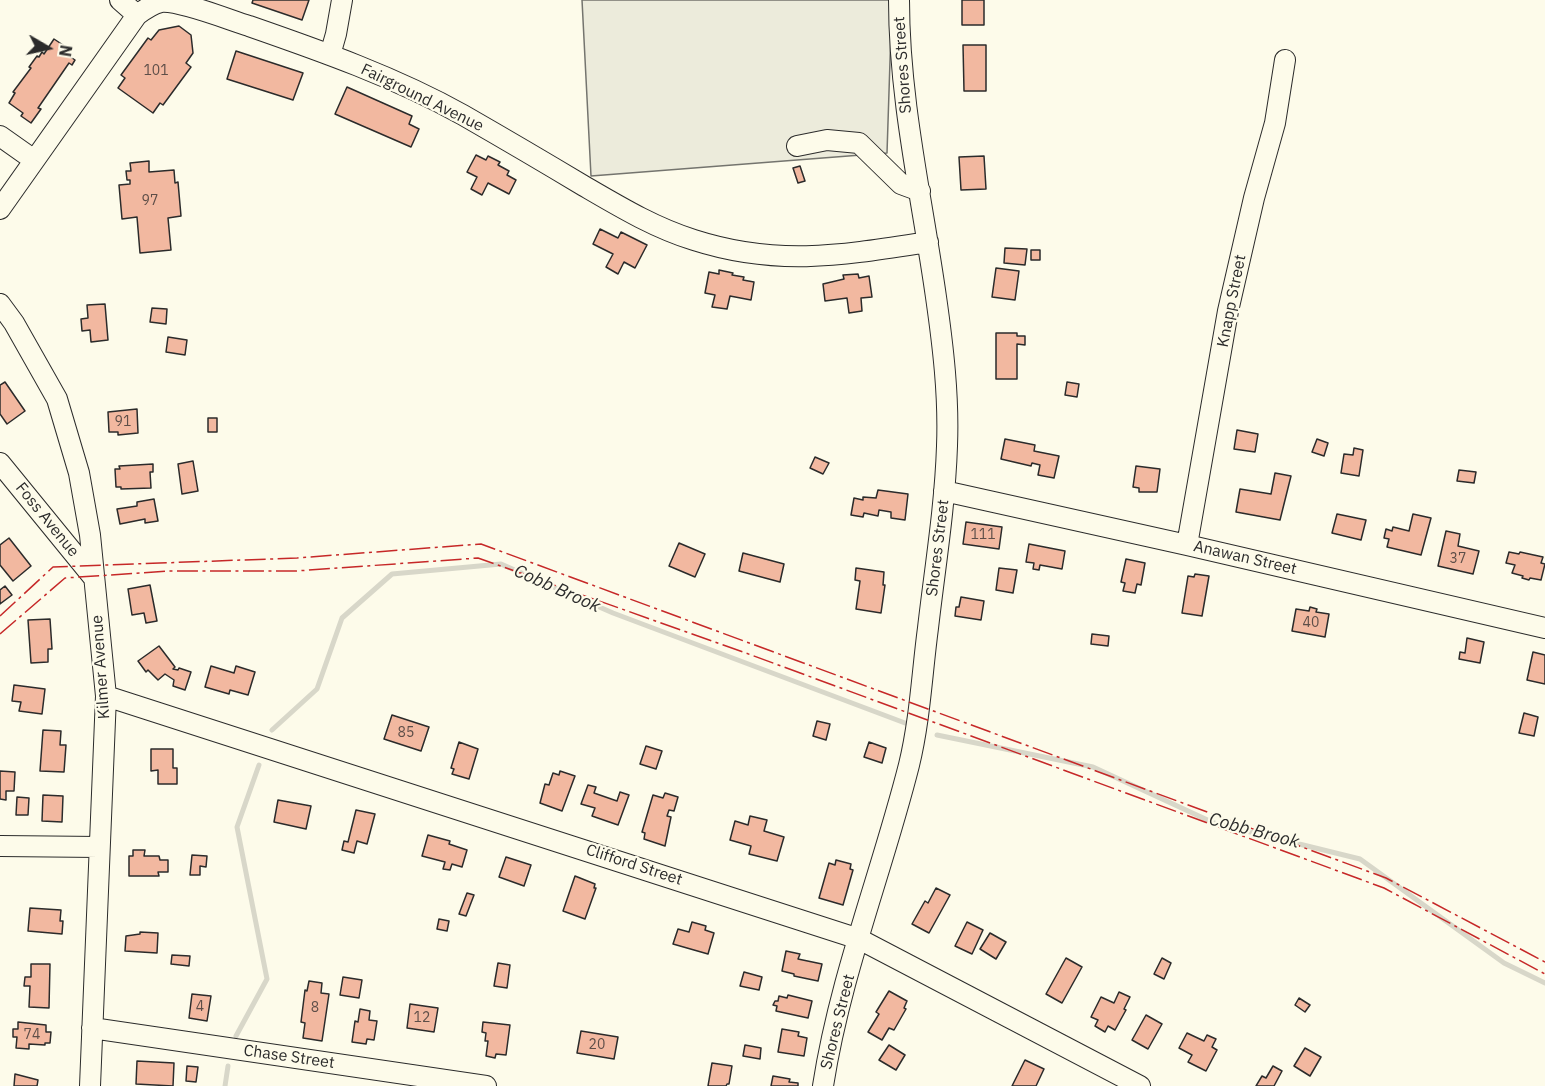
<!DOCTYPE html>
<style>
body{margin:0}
#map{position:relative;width:1545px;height:1086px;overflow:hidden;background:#fdfbea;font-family:"IBM Plex Sans",sans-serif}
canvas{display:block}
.north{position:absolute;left:18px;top:18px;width:60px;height:60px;-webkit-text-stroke:4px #fdfbea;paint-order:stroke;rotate:99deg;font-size:16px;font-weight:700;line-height:24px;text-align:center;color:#2b2b2b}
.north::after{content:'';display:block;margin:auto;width:21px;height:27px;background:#2b2b2b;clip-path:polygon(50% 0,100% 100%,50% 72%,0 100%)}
</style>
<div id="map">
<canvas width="1545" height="1086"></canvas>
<div class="north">N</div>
</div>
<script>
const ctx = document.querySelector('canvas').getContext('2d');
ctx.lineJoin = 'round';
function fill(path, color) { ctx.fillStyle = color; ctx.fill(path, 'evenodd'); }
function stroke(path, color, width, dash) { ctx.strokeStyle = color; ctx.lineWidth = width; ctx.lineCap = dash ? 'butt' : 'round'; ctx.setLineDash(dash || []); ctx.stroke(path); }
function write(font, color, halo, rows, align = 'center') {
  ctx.font = font + ' "IBM Plex Sans",sans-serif'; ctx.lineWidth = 4.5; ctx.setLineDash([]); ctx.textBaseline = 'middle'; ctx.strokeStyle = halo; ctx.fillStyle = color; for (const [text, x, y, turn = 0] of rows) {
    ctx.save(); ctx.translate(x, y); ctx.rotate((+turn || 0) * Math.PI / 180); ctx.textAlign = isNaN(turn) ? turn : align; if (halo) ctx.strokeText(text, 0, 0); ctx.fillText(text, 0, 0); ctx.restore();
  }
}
const green = new Path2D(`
 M582,0H892L887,153L591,176Z`);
fill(green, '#ecebdb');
stroke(green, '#74746e', 1.5);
stroke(new Path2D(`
 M272,730L317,689L342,618L392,574L501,564L613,613L905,723
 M937,735L1093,767L1214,823L1360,859L1504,963L1545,983
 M236,1036L267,979L237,827L259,765
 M225,1086L228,1066`), '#d8d7c9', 5);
const building = new Path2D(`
 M253,0H309L302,20L252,3Z
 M962,0H984V25H962Z
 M179,26L191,35L193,53L186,63L191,67L163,105L160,103L153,113L118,88L125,78L121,75L148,38L151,40L159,30Z
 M54,39L66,47L63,52L75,60L72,65L69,63L38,108L41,109L31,123L21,116L23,113L9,103L15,93L13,92L31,68L29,67L37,56L39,57L42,52L44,54Z
 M963,45H986V91H964Z
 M236,51L303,73L293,100L227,79Z
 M347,87L412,116L409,124L419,129L411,147L335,114Z
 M476,155L486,160L488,156L500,162L498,165L509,171L507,175L516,180L509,194L488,183L482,195L471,189L477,177L467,172Z
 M984,156L986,189L961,190L959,157Z
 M149,161V172L174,170L175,183L178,182L181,216L168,218L171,250L140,253L137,217L122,219L119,185L130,184V180H127L126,171H131L130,163Z
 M800,166L805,181L798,183L793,168Z
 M600,229L618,238L621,232L647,245L635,268L624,262L618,274L606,267L613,254L593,244Z
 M1005,248L1027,249L1025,265L1004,263Z
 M1031,250H1040V260H1031Z
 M996,268L1019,271L1015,300L992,297Z
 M719,270L733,273L732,275L744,277L743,280L754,282L751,300L730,296L727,309L712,307L715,295L705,293L709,272L719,274Z
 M858,274L859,278L869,276L872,297L861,298L862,311L849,313L847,298L825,301L823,284L844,279L843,275Z
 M105,304L108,340L91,342L90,330L82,331L81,319L88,318L87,305Z
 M152,308L167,309L166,324L150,322Z
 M996,333H1017V336H1025V345L1017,344V379H996Z
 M168,337L187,340L185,355L166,352Z
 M5,382L25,411L7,424L0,414V385Z
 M1067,382L1079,384L1077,397L1065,395Z
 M137,409L138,433L118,435V432H109L108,412Z
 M208,418H217V432H208Z
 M1237,430L1258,434L1255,452L1234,449Z
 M1005,439L1035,445L1034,451L1059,456L1054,478L1038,475L1040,465L1032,463L1031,466L1001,459Z
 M1317,439L1328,443L1324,456L1312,452Z
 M1354,448L1363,450L1359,476L1341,473L1344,454L1353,455Z
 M815,457L829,463L823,474L810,468Z
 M193,461L198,491L182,494L178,464Z
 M153,464V472H150L151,488L121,489V487H116L115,469H120L119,466Z
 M1136,466L1160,469L1157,492H1139V488L1133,487Z
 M1459,470L1476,472L1474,483L1457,481Z
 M1275,473L1291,476L1280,520L1236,512L1240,489L1271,494Z
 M878,490L908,494L905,520L891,518V512L879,510L878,516L864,513L863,517L851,515L854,498L863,500V497L876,498Z
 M154,499L158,521L145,523V519L120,524L117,509L137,506V502Z
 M1337,514L1366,520L1361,540L1332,533Z
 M1413,514L1431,518L1421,555L1387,547L1389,539L1384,538L1386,529L1392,531L1393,527L1409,531Z
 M966,522L1002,527L999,549L963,544Z
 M1446,531L1460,534L1458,546L1479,551L1473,574L1438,566Z
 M9,538L31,566L13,581L0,565V545Z
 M679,543L705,554L695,577L669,566Z
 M1029,544L1065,551L1062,569L1040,565L1039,570L1033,569L1034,563L1026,562Z
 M1509,552L1519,554L1520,552L1543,557L1541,563L1545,564L1541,580L1530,578L1529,580L1522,578L1523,576L1512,573L1515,565L1506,563Z
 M743,553L784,564L780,582L739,571Z
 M1126,559L1145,563L1141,585L1137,584L1135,593L1123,591L1125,583L1121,582Z
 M856,568L884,572L883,585H885L881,613L856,609L860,581L855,580Z
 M999,568L1017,570L1013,593L996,590Z
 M1195,574L1209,576L1202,616L1182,613L1188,576L1194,577Z
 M150,585L157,621L146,623L144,613L132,615L128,589Z
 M5,586L12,595L0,604V590Z
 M961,597L984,601L981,620L955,616L956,607H959Z
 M1310,607L1317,609L1316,612L1329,614L1325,637L1292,631L1296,609L1309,611Z
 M50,619L52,649H48V662L31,663L28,620Z
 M1092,634L1109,636L1108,646L1091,644Z
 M1467,638L1484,642L1480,663L1459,659L1460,652L1465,653Z
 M159,646L175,667L173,669L178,670L179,668L191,672L185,690L173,686L174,680L165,674L158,680L148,670L146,672L138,661Z
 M1533,652L1545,655V684L1527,680Z
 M211,666L234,673L236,666L255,672L248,695L230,690L229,694L205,687Z
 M14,685L45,689L42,714L19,711L21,702L12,701Z
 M1524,713L1538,717L1534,736L1519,733Z
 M392,715L429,727L421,751L384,739Z
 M817,721L830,724L826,740L813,736Z
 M43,730L61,731L60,745H66L64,772L40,771Z
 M459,742L478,749L469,779L452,774L454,769L451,768Z
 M869,742L886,748L882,763L864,757Z
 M646,746L662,751L656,769L640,764Z
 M151,749H173V768H177V784H158V770L151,771Z
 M0,771L15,772L14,791H6V800L0,799Z
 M560,771L575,776L562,811L540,803L545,784L549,785L553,773L559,775Z
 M588,785L596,787L594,793L617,801L620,792L629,795L618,825L592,816L595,808L581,804Z
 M665,793L678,797L674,811L669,810L667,816L671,817L665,846L644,839L645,833L642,832L653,795L663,798Z
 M43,795L63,796L62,822L42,821Z
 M17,797L29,798L28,815H16Z
 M278,800L311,806L306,829L274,822Z
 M356,810L375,814L367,844L357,841L354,853L342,850L344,841L348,842Z
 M750,816L767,820L764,831L784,837L777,861L749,854L751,846L730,840L735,821L748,825Z
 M428,835L450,841L449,844L467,850L462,867L452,864L450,870L443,869L445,862L422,856Z
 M133,850H145L144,856H159L160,860H168V872H158L159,876H129V856H133Z
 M192,855L207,856L206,867L200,866V875H190Z
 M506,857L531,865L524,886L499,877Z
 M836,860L851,864L850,869L853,870L843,905L819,898L829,863L835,865Z
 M575,876L595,884L594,888H596L585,919L563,911Z
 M936,888L950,895L929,933L912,924L925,901L928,903Z
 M467,893L474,895L466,916L459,914Z
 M30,908L61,910L60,921H63L62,934L28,931Z
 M439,919L449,921L447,931L437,929Z
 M692,922L706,926L705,930L714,933L708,954L673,944L678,929L689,932Z
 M967,922L983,930L972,954L955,946Z
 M140,932L158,933L157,953L125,951L126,936L140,934Z
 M990,933L1006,942L996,959L980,949Z
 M786,951L800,954L798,959L822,964L818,981L794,976V974L782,971Z
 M172,955L190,956L189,966L171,964Z
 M1066,958L1082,967L1062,1003L1046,994Z
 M1162,958L1171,963L1164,979L1154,974Z
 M498,963L510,965L507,988L494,986Z
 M31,964H50L49,1008L29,1007L30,986H24L25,977H31Z
 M744,972L762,977L759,990L740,986Z
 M343,977L362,980L359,998L340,995Z
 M309,981L322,983L321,993L329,994L322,1041L303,1038L305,1023L301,1022L305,990L307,991Z
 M889,991L907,1001L904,1008L906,1009L894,1030L889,1028L882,1040L868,1032L879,1014L876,1012Z
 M1119,992L1130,997L1124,1009L1126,1010L1115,1030L1108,1026L1105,1032L1095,1026L1098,1020L1091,1017L1101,997L1114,1003Z
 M192,994L211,996L207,1021L189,1018Z
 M788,995L812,1001L808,1018L776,1011L777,1006L773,1005L775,1001H778L779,996L787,998Z
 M1299,998L1310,1005L1305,1012L1295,1005Z
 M410,1004L438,1008L434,1032L407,1028Z
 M360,1009L370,1011L369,1020L377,1021L374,1040L367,1039L366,1044L352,1042L355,1021L358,1022Z
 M1146,1015L1162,1024L1148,1049L1132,1040Z
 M18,1022L46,1025V1032H51L50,1043H45V1045L29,1044V1049L16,1048L17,1037H13V1029H18Z
 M483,1022L510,1025L506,1055L496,1054L495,1058L486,1056L488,1041H485L486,1033L482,1032Z
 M782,1029L799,1032L798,1036L807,1038L804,1056L778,1052Z
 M581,1031L618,1037L614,1059L577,1053Z
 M1187,1033L1204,1041L1207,1035L1216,1039L1212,1047L1217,1050L1206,1071L1188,1062L1192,1055L1179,1048Z
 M745,1045L761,1048L760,1059L743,1056Z
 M889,1045L905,1055L896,1070L879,1060Z
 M1305,1048L1321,1057L1310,1076L1294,1066Z
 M1025,1060L1044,1069L1036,1086H1012Z
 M137,1061L174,1063L173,1086L136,1084Z
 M712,1063L732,1066L729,1084H727L726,1086H708Z
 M187,1066L198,1067L196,1082L186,1081Z
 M1273,1066L1282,1071L1274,1086H1256L1262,1076L1266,1078Z
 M15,1074L38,1080L37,1086H14Z
 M773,1076L790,1079L789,1082L798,1083V1086H771Z`);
fill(building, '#f2b8a0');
stroke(building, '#2b2b2b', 1.5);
const minor = new Path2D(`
 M120,0L137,15
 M330,55L336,34L342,0
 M0,136L34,160
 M797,146L827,140L859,143L901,184L920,191
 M0,209L137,15C145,9 152,4 161,2C180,0 229,20 249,26C321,51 395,77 463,115C503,138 544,162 584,186C620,207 655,228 694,240C778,267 844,255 928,242
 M0,304L14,323L57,399L79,473L90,535L106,696L90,1086
 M0,463L93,577
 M944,491L1187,545L1545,628
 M1187,545L1228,311L1254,198L1275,123L1285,60
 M106,696L859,939L1140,1086
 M0,846L99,847
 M92,1028L486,1086
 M823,1086C840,976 882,872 909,765C920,720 922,673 928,628C935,567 945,507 947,446C949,396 943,346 936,297C922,198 899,100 899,0`);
stroke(minor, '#2b2b2b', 22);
stroke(minor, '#fdfbea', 20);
stroke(new Path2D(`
 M0,616L53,567L297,558L481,544L1386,878L1545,962
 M0,634L65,578L169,571H296L478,558L743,652L1384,888L1545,974`), '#c62828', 1.5, [21, 4.5, 3, 4.5]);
write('14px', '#5d4e48', null, [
 ["101",156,71],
 ["97",150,201],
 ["91",123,422],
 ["111",983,535],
 ["37",1458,559],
 ["40",1311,623],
 ["85",406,733],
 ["4",200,1007],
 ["8",315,1008],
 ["12",422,1018],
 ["74",32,1035],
 ["20",597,1045]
]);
write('16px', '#2b2b2b', '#fdfbea', [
 ["Shores Street",903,65,-94],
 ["Fairground Avenue",422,98,26],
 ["Knapp Street",1232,301,-79],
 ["Foss Avenue",47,520,51],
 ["Shores Street",938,548,-83],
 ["Anawan Street",1245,558,13],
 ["Kilmer Avenue",101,667,-94],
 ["Clifford Street",634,865,18],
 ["Shores Street",838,1022,-76],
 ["Chase Street",289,1057,8]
]);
write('italic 18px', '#2b2b2b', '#fdfbea', [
 ["Cobb Brook",557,589,24],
 ["Cobb Brook",1254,831,15]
]);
</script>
